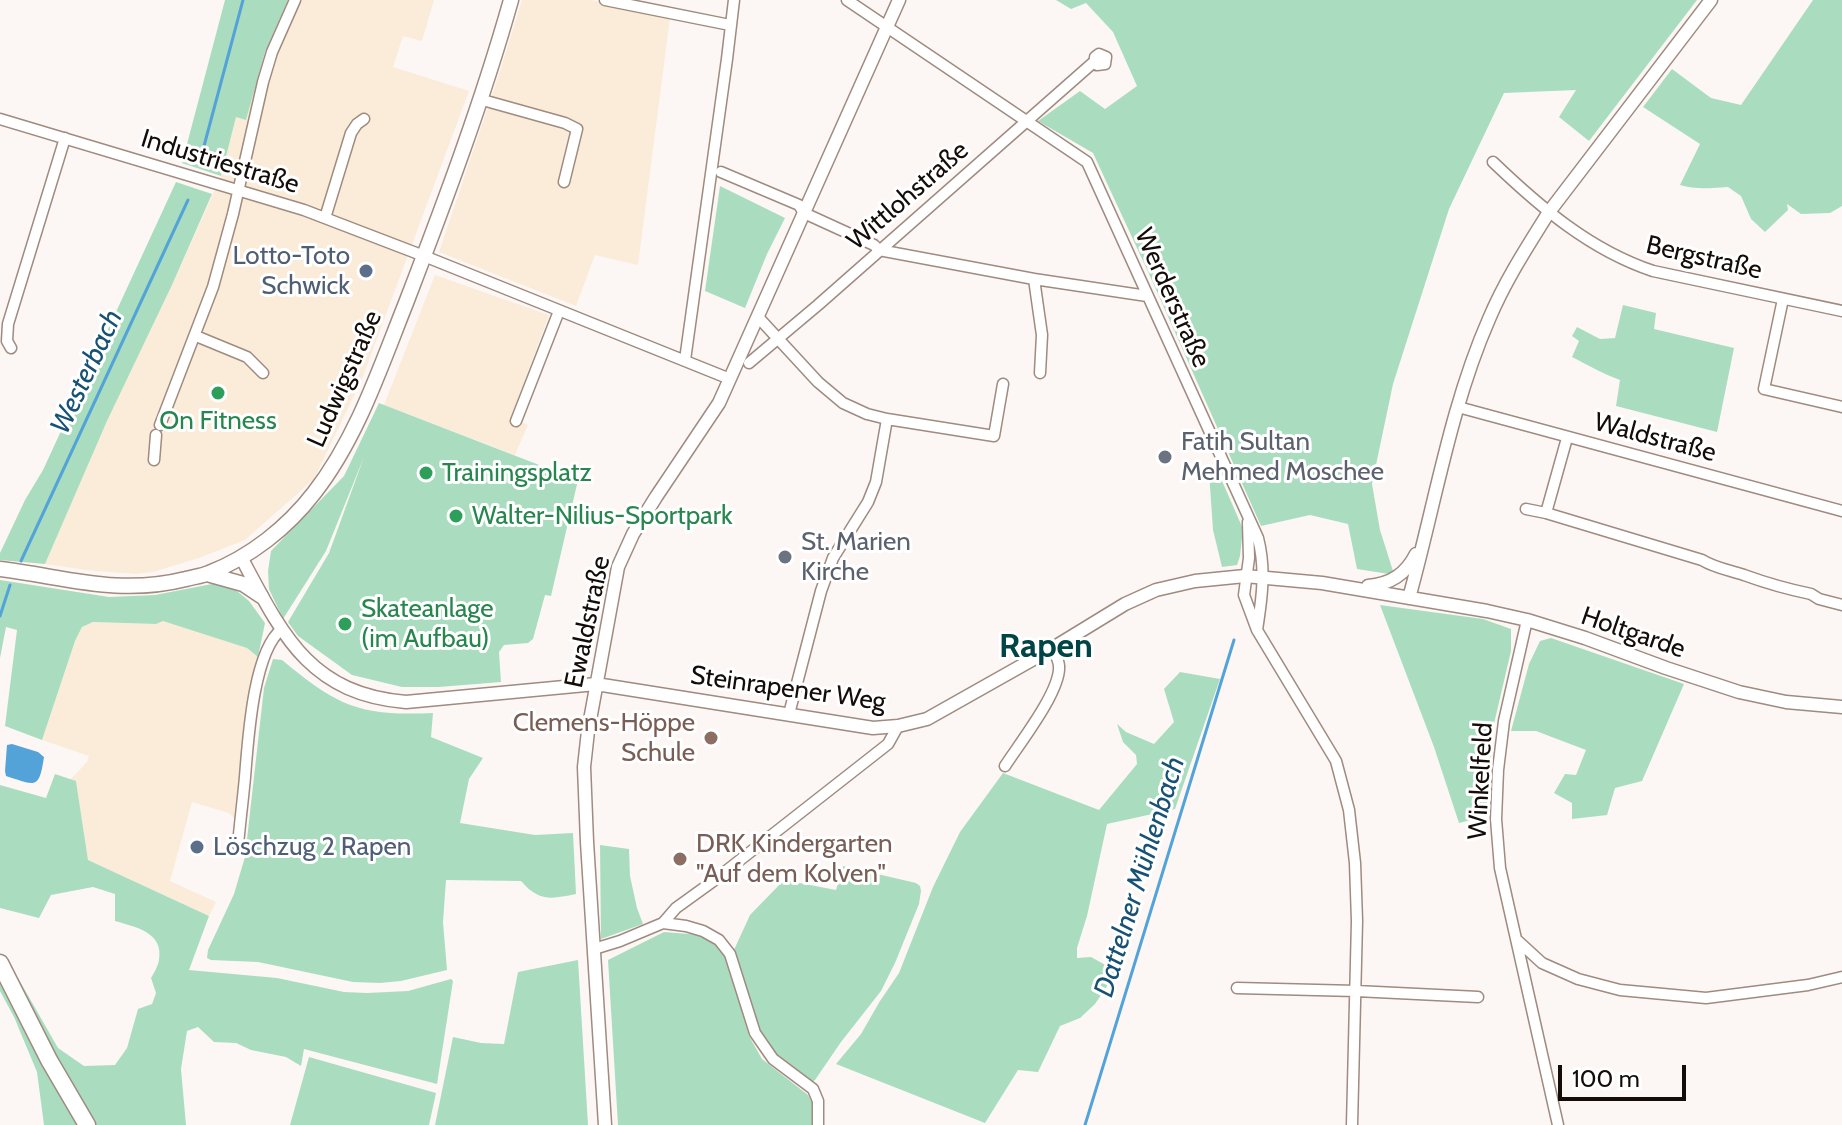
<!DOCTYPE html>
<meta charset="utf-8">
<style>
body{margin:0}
#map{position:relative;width:1842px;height:1125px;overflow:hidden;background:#fcf7f5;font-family:Cabin,sans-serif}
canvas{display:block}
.scale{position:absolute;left:1558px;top:1065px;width:128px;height:36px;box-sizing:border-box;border:4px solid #130c08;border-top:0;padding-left:10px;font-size:24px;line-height:28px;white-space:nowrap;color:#130c08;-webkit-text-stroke:6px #fff;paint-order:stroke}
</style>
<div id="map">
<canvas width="1842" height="1125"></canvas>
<div class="scale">100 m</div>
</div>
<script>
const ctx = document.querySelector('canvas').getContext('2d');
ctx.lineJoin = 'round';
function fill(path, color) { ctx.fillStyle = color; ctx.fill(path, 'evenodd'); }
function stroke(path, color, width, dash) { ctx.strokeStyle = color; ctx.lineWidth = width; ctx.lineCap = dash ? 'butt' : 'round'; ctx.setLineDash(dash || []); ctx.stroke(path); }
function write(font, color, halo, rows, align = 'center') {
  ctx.font = font + ' Cabin,sans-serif'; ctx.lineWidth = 6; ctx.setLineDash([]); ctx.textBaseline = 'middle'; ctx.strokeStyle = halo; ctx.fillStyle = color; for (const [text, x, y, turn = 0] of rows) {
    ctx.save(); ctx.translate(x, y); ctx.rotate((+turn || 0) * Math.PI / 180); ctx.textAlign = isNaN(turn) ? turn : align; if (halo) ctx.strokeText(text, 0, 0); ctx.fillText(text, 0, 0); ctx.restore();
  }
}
fill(new Path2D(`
 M288,0H434L422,41L403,36L393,67L469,91L362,379L314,479L245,540L199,558L153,572L135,574L85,570L45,564L107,421L172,285L221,176L236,116L246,119L265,52Z
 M522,0H591L670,18L638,265L595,255L576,306L439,252L500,71Z
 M435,275L549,315L511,417L528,425L515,455L384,405Z
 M163,620L247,648L258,657L249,699L238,794L237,826L234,818L229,813L192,802L170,881L216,902L209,916L88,860L76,781L70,780L87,762L89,756L42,740L75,641L82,627L93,622L156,624Z`), '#faecd9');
fill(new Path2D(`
 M225,0H288L265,52L246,120L236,117L221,176L182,163Z
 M1056,0H1697L1589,141L1559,117L1576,90L1504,93L1449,209L1393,384L1372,484L1380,530L1393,571L1389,574L1357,569L1348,524L1310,515L1261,526L1150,276L1093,153L1038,121L1080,91L1105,109L1137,86L1113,32L1086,3L1071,9Z
 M1813,0H1842V206L1830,213L1801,214L1787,204L1788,210L1765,232L1751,219L1741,196L1728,187C1711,188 1696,190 1680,185L1700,144L1643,107L1672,69L1711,98L1741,105Z
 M176,182L212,194L172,285L107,421L45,564L0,560V553L25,500L43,470Z
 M720,186L785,218L767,254L745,308L705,291Z
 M1623,305L1656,313L1654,329L1734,348L1717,432L1616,406L1620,380C1603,374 1588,365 1572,357L1579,341L1572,336L1577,327L1600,339L1615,338Z
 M379,403L578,480L551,596L545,595L533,639L528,643L504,645L499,652L501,682L439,687H402L352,675L298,636L288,622L329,553L364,457L326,551L283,619L269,589L268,571L271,551L344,476Z
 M1216,467L1243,529L1240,556L1237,565L1222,567L1213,530L1209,472Z
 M0,580L109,597L155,595L217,583L237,591L249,601L265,623L258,657L247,648L163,621L156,624L93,622L82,627L75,641L42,740L5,726L17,630L6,627L0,658Z
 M1380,605L1483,619L1511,629V651L1493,728L1486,816L1459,823L1434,747Z
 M1551,638L1684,684L1642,781L1615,788L1607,815L1572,819V803L1554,793L1565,774L1576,775L1586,750L1536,731H1511L1529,664L1540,641Z
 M273,659L282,660C339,707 359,716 433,713L431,737L483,758L469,779L460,823L535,835L573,833L576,894C551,899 539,902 521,881L446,880L443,922L447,970L401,981L380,983L353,982L258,962L211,960L207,958L208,950L234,894L245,857L264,688Z
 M1180,672L1220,679L1175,809L1107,824L1087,916L1077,948V958L1091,957L1109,967H1120L1095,1004L1080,1018L1060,1026L1038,1072L1018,1070L985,1123L836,1064L861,1034L880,1001L899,973L933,887L960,832L1003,773L1099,810L1137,764L1136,755L1123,742L1117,724L1126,732L1154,744L1174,722L1164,689Z
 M55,774L76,781L88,860L209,916L189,970L277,978L344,992L367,993L408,991L451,979L453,981L437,1084L304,1049L301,1066L286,1057L251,1050L236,1043L214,1042L198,1027L187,1031L181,1069L186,1125H44L37,1072L14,1017L0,991V979L18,978L58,1048L84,1066L115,1065L127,1048L138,1009L152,1004L156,993L151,978C154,973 158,966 159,960C164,932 135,927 115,921V894L93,887L51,895L39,918L0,908V785L46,798Z
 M600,845L629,849L630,876L637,908L643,924L601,939Z
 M843,866L916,883L920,886L921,891L919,904L895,963L881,991L841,1042L815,1080L812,1082L773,1054L761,1041L733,952L750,915L784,880L836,890Z
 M664,932L702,935L727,954L749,1036L762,1059L808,1095L815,1108V1125H618L608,960Z
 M578,960L588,1125H435L453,1037L481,1043L504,1044L518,972Z
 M309,1057L436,1093L429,1125H290Z`), '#aaddbf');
fill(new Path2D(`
 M12,744L38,752L44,757C39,791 35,785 6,776L5,771L7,745Z`), '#54a3d8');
stroke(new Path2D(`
 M200,161L243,0
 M21,561L188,200
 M0,616L10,585
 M1085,1125L1234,640`), '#54a3d8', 3);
const minor = new Path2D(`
 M605,0L730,25
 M847,0L1087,162L1258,538C1266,569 1262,598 1257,630
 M479,99L565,123L577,129L564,182
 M0,119L304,210L424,256L730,379
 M1493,162C1540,207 1590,250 1653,271L1842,311
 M721,172L799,205L804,213L874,245L879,250L1034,279L1147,296
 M325,218L351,133L357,124L364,119
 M1034,279L1042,335L1040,373
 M1783,299L1764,389L1842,407
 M758,317L818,382L843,403L867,414L887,419L994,436L1003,384
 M196,336L247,357L263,373
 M11,348L7,341L8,324L65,138
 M685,360L727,59L734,0
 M749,363L818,305L1095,61V57L1099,54L1106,57L1105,64L1097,65L1095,61
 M1458,407L1842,511
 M516,421L559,311
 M160,425L213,287L233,214L263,82L272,52L295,0
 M1567,438L1546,513L1702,560C1715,568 1729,570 1744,575C1766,583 1787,589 1811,594L1819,599L1842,605
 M154,460L156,435
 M1526,509L1546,513
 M1248,522L1249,558L1244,595L1257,630L1336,761L1349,810L1355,863L1357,921L1352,1125
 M1527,620L1504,721L1498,770L1496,819L1500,868L1558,1125
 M789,714L821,591L833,558L868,502L876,482L887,419
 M1005,766C1019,744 1061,691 1059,666C1059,661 1055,654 1053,648
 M238,845C240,822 243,799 245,777C248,741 253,651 282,629
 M663,923L686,926L703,931L719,940L730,954L755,1033L773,1059L813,1089L818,1101V1125
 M1518,941L1542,963L1578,979L1620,990L1706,998L1808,985L1842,977
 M594,949L620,941L663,923L676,908L712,882L888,744L898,726
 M1237,988L1356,991L1478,997`);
const tertiary = new Path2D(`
 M241,557C282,634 309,694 406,702L596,684L873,728L898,726L927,719L1053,648L1125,604L1156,590L1195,581L1245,576L1322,583L1487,611L1527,620L1585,638L1666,668L1739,692L1786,702L1842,707
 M1368,586C1391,584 1406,574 1416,554
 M1409,598C1435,505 1450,408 1489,319C1505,281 1527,247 1549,212L1711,0
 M605,1125L587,842L584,767L588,731L618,567L633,534L656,497L719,403L899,0`);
const secondary = new Path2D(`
 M0,569C66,577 118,596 186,579C193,577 202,576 209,573C250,557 287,528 314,493C357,438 380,368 406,303C444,204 482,103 511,0
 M207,574L243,584L261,596`);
const primary = new Path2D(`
 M0,963L49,1060L87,1125`);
stroke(minor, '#9f8b7f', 13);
stroke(tertiary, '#9f8b7f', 15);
stroke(secondary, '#9f8b7f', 17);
stroke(primary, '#9f8b7f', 19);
stroke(minor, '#fff', 10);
stroke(tertiary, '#fff', 12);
stroke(secondary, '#fff', 14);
stroke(primary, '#fff', 16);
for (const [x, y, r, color] of [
 [366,271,8,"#5c6f8a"],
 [218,393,8,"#2e9e5b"],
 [1165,457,8,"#6b7280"],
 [426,473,8,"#2e9e5b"],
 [456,516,8,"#2e9e5b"],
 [785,557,8,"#6b7280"],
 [345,624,8,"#2e9e5b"],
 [711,738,8,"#8d6e63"],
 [197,847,8,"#5c6f8a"],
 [680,859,8,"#8d6e63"]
]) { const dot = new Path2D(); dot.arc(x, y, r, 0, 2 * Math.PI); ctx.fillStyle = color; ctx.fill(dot); stroke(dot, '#fff', 3); }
write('26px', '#130c08', '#fff', [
 ["Industriestraße",220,162,17],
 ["Wittlohstraße",908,196,-41],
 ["Bergstraße",1704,258,13],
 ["Werderstraße",1172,298,66],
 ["Ludwigstraße",345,379,-66],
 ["Waldstraße",1655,438,15],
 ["Ewaldstraße",588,622,-78],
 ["Holtgarde",1633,633,19],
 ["Steinrapener Weg",788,689,8],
 ["Winkelfeld",1481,781,-87]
]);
write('26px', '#4e5e75', '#fff', [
 ["Lotto-Toto",350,256],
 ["Schwick",350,286],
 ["Löschzug 2 Rapen",213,847,"left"]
], 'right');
write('26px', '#27864d', '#fff', [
 ["On Fitness",218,421,"center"],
 ["Trainingsplatz",442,473],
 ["Walter-Nilius-Sportpark",472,516],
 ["Skateanlage",361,609],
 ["(im Aufbau)",361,639]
], 'left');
write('26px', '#5b616d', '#fff', [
 ["Fatih Sultan",1181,442],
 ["Mehmed Moschee",1181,472],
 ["St. Marien",801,542],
 ["Kirche",801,572]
], 'left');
write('26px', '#785e54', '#fff', [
 ["Clemens-Höppe",695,723],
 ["Schule",695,753],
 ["DRK Kindergarten",696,844,"left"],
 ["\"Auf dem Kolven\"",696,874,"left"]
], 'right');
write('italic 28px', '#175276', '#fff', [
 ["Westerbach",87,372,-65],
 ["Dattelner Mühlenbach",1140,877,-73]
]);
write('bold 34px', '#004446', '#fff', [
 ["Rapen",1046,647]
]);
</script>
